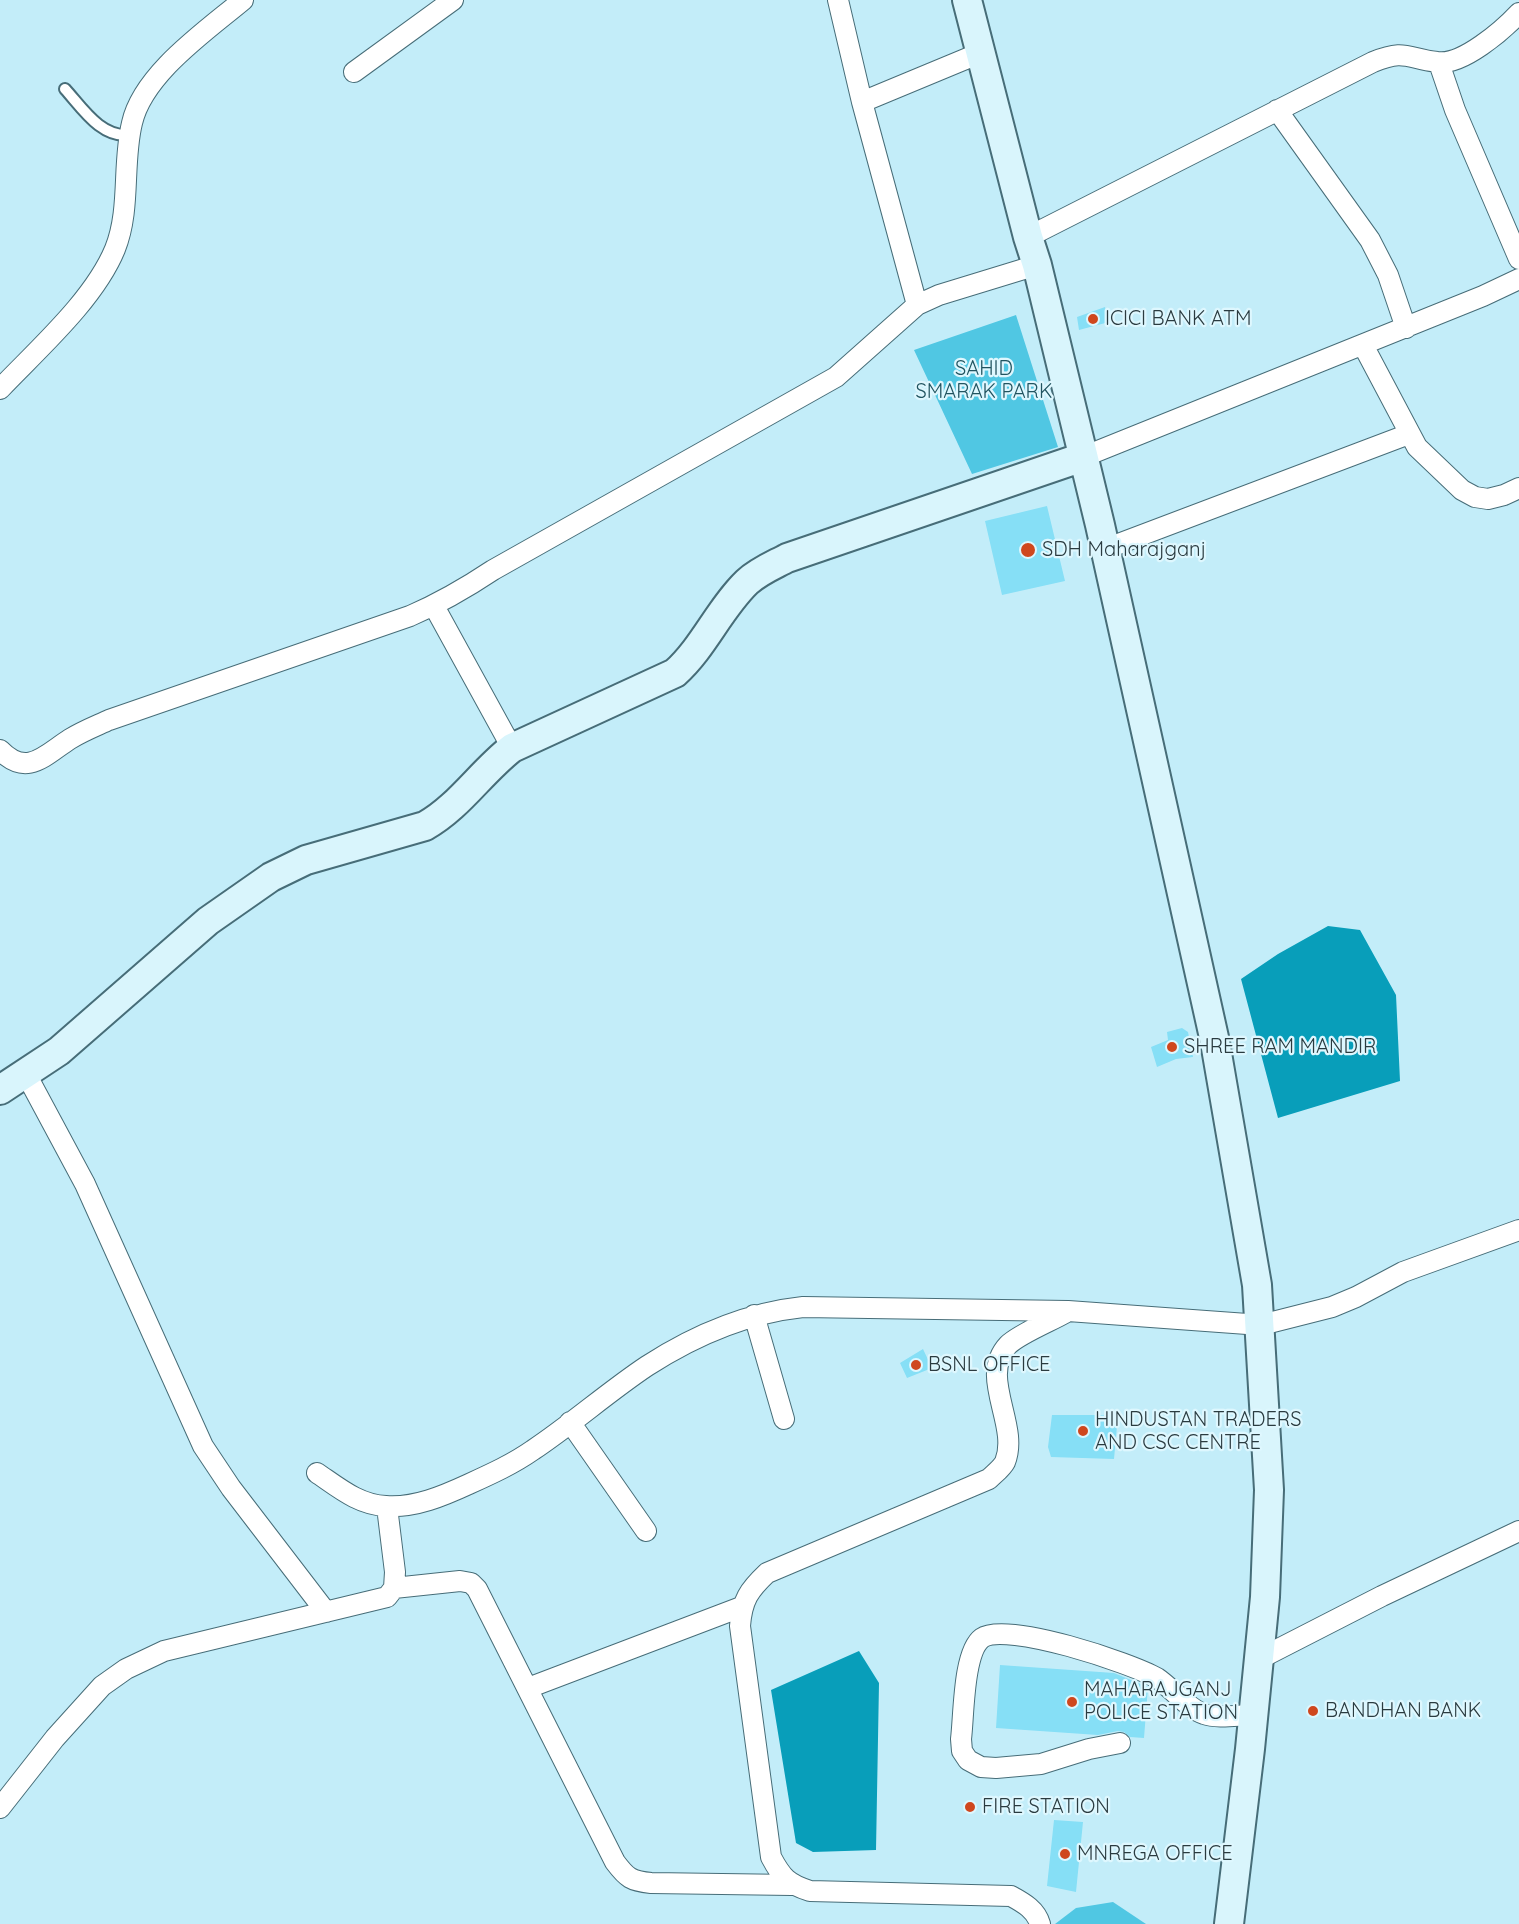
<!DOCTYPE html>
<style>
body{margin:0}
canvas{display:block;background:#c3edf9}
</style>
<canvas width="1519" height="1924"></canvas>
<script>
const ctx = document.querySelector('canvas').getContext('2d');
ctx.lineJoin = 'round';
function fill(path, color) { ctx.fillStyle = color; ctx.fill(path, 'evenodd'); }
function stroke(path, color, width, dash) { ctx.strokeStyle = color; ctx.lineWidth = width; ctx.lineCap = dash ? 'butt' : 'round'; ctx.setLineDash(dash || []); ctx.stroke(path); }
function write(font, color, halo, rows, align = 'center') {
  ctx.font = font + ' Quicksand,sans-serif'; ctx.lineWidth = 4.5; ctx.setLineDash([]); ctx.textBaseline = 'middle'; ctx.strokeStyle = halo; ctx.fillStyle = color; for (const [text, x, y, turn = 0] of rows) {
    ctx.save(); ctx.translate(x, y); ctx.rotate((+turn || 0) * Math.PI / 180); ctx.textAlign = isNaN(turn) ? turn : align; if (halo) ctx.strokeText(text, 0, 0); ctx.fillText(text, 0, 0); ctx.restore();
  }
}
fill(new Path2D(`
 M1016,315L1058,447L972,474L914,350Z
 M1113,1902L1146,1924H1055L1076,1908Z`), '#50c7e3');
fill(new Path2D(`
 M1328,926L1360,930L1396,995L1400,1081L1278,1118L1241,979L1278,954Z
 M859,1651L879,1683L876,1850L813,1852L796,1843L771,1690Z`), '#089eba');
fill(new Path2D(`
 M1105,307L1109,322L1079,330L1077,317Z
 M1047,506L1065,581L1002,595L985,521Z
 M1182,1028L1188,1032L1193,1057L1176,1059L1157,1067L1151,1047L1168,1040L1167,1032Z
 M923,1349L932,1368L907,1378L900,1363Z
 M1052,1415H1118L1114,1459L1051,1457L1048,1447Z
 M1000,1665L1114,1673L1148,1687L1144,1738L1130,1737L1124,1732L1118,1731L1098,1735L996,1728Z
 M1054,1820L1083,1822L1076,1892L1047,1886Z`), '#86dff6');
const lane = new Path2D(`
 M65,89C83,109 101,138 130,135`);
const street = new Path2D(`
 M838,0L862,102L917,305
 M1439,63L1455,110L1519,259
 M354,72L453,0
 M862,102L980,53
 M1277,110L1370,240L1388,275L1406,328
 M1028,237L1373,62C1405,49 1406,58 1437,62C1462,66 1503,30 1519,13
 M1363,345L1417,447L1462,490L1475,497L1488,499L1504,495L1519,488
 M0,389C38,349 94,300 115,249C131,209 122,164 132,123C143,74 206,31 243,0
 M1083,457L1483,296L1519,279
 M1105,549L1409,434
 M434,606L512,748
 M0,750C27,778 45,755 70,739C83,731 96,726 109,720L410,616C440,603 466,588 493,570L836,377L917,305L939,295L1037,265
 M26,1074L85,1184L203,1446L231,1488L326,1612
 M754,1315L784,1419
 M570,1422L646,1531
 M317,1473C339,1488 359,1505 386,1506C415,1508 443,1496 469,1484C491,1474 513,1464 533,1450C572,1424 608,1392 647,1366C695,1335 747,1313 803,1307L1068,1311L1261,1325L1332,1307L1356,1297L1403,1272L1519,1230
 M394,1588L460,1581L471,1583L477,1589L615,1862C627,1878 631,1881 651,1883L792,1885
 M1259,1659L1382,1596L1519,1531
 M528,1688L741,1607
 M1120,1743L1089,1749L1041,1764L996,1768L981,1767L968,1760L962,1751L961,1739C964,1716 963,1652 982,1638C1006,1621 1131,1663 1157,1678C1172,1688 1188,1709 1204,1714C1218,1719 1238,1715 1254,1715
 M0,1808L55,1738L102,1686L126,1669L164,1651L387,1597L394,1588L395,1572L387,1507
 M1040,1924C1036,1910 1024,1903 1011,1896L810,1891C788,1884 782,1878 771,1857L740,1626C742,1600 749,1590 767,1573L989,1479C994,1474 1002,1468 1005,1462C1020,1425 978,1377 1008,1345C1019,1334 1051,1321 1065,1313`);
const secondary = new Path2D(`
 M967,0L1028,237L1037,265L1100,525L1215,1042L1257,1285L1269,1490L1265,1597L1250,1749L1229,1924
 M0,1090L59,1051L208,921L271,877L306,860L425,826C459,807 481,772 512,748L675,673C704,647 719,609 747,582C759,571 774,565 787,558L1083,457`);
stroke(lane, '#476d78', 14);
stroke(street, '#476d78', 22);
stroke(secondary, '#476d78', 32);
stroke(lane, '#fff', 10);
stroke(street, '#fff', 20);
stroke(secondary, '#d9f5fc', 28);
for (const [x, y, r, color] of [
 [1093,319,6,"#cf471e"],
 [1028,550,8,"#cf471e"],
 [1172,1047,6,"#cf471e"],
 [916,1365,6,"#cf471e"],
 [1083,1431,6,"#cf471e"],
 [1072,1702,6,"#cf471e"],
 [1313,1711,6,"#cf471e"],
 [970,1807,6,"#cf471e"],
 [1065,1854,6,"#cf471e"]
]) { const dot = new Path2D(); dot.arc(x, y, r, 0, 2 * Math.PI); ctx.fillStyle = color; ctx.fill(dot); stroke(dot, '#def7fe', 2); }
write('20px', '#2a3b40', '#def7fe', [
 ["ICICI BANK ATM",1105,319],
 ["SDH Maharajganj",1042,550],
 ["SHREE RAM MANDIR",1184,1047],
 ["BSNL OFFICE",928,1365],
 ["HINDUSTAN TRADERS",1095,1420],
 ["AND CSC CENTRE",1095,1443],
 ["MAHARAJGANJ",1084,1690],
 ["POLICE STATION",1084,1713],
 ["BANDHAN BANK",1325,1711],
 ["FIRE STATION",982,1807],
 ["MNREGA OFFICE",1077,1854]
], 'left');
write('20px', '#215460', '#def7fe', [
 ["SAHID",984,369],
 ["SMARAK PARK",984,392]
]);
</script>
